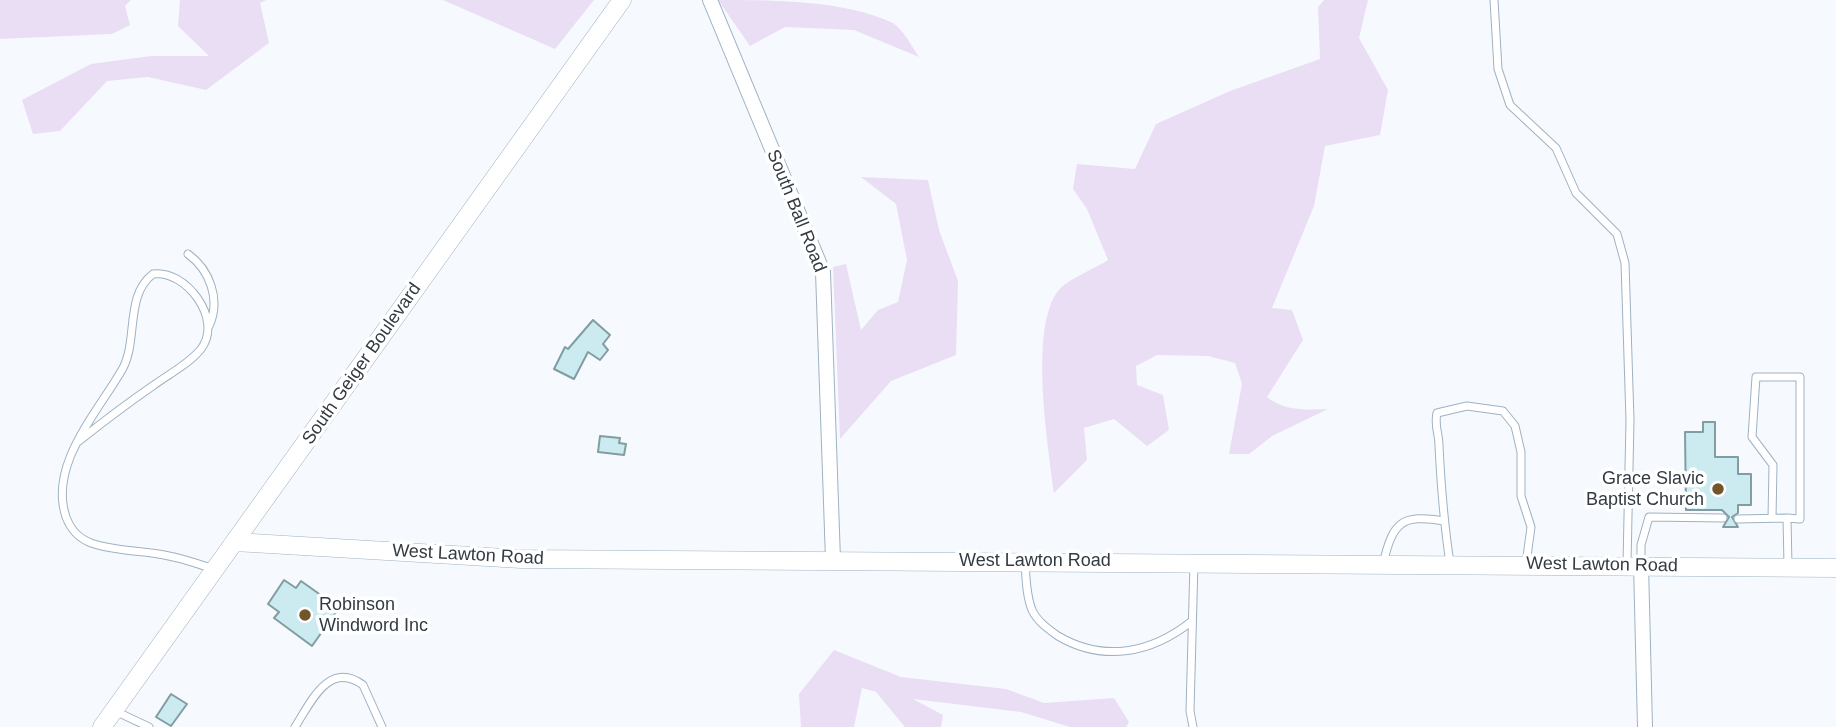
<!DOCTYPE html>
<style>
body{margin:0}
canvas{display:block;background:#f6fafe}
</style>
<canvas width="1836" height="727"></canvas>
<script>
const ctx = document.querySelector('canvas').getContext('2d');
ctx.lineJoin = 'round';
function fill(path, color) { ctx.fillStyle = color; ctx.fill(path, 'evenodd'); }
function stroke(path, color, width, dash) { ctx.strokeStyle = color; ctx.lineWidth = width; ctx.lineCap = dash ? 'butt' : 'round'; ctx.setLineDash(dash || []); ctx.stroke(path); }
function write(font, color, halo, rows, align = 'center') {
  ctx.font = font + ' Helvetica,sans-serif'; ctx.lineWidth = 7; ctx.setLineDash([]); ctx.textBaseline = 'middle'; ctx.strokeStyle = halo; ctx.fillStyle = color; for (const [text, x, y, turn = 0] of rows) {
    ctx.save(); ctx.translate(x, y); ctx.rotate((+turn || 0) * Math.PI / 180); ctx.textAlign = isNaN(turn) ? turn : align; if (halo) ctx.strokeText(text, 0, 0); ctx.fillText(text, 0, 0); ctx.restore();
  }
}
fill(new Path2D(`
 M0,0H131L125,6L130,25L112,34L0,39Z
 M180,0H266L260,3L269,43L206,90L148,77L107,81L60,131L33,134L22,100L91,64L151,56H209L178,26Z
 M443,0H594L555,49Z
 M718,0C772,0 844,0 893,23C903,29 912,47 919,57L854,30L785,27L750,46Z
 M1324,0H1368L1359,38L1388,90L1380,135L1325,146L1314,206L1272,308L1292,310L1303,340L1267,397C1284,411 1306,410 1328,409L1272,436L1249,454H1229L1242,384L1235,363L1208,356L1157,355L1136,366L1137,385L1163,395L1169,430L1147,446L1114,419L1084,428L1087,460L1054,493C1048,446 1029,328 1058,291C1066,280 1096,268 1108,260L1087,209L1073,189L1077,164L1135,169L1156,124L1230,91L1320,59L1318,7Z
 M861,177L928,180L939,230L958,281L956,355L891,381L840,439L833,267L846,264L861,330L878,310L898,302L907,260L896,204Z
 M834,650L901,677L1006,689L1044,703L1114,698L1129,722L1126,727H1070L1021,712L913,699L943,715L941,727H905L876,692L862,688L854,727H801L799,694Z`), '#e9def4');
const building = new Path2D(`
 M593,320L610,335L603,344L608,350L600,360L588,352L574,379L554,369L565,347L568,349Z
 M1703,422H1715V457H1738V474H1751V505H1738V513L1732,517L1738,527H1723L1729,517L1722,510H1686L1685,432H1703Z
 M600,436L620,438L619,443L626,444L624,455L598,452Z
 M284,580L296,588L301,581L339,608L312,646L274,618L279,612L268,604Z
 M171,694L187,704L171,726L156,717Z`);
fill(building, '#ccebf0');
stroke(building, '#819da2', 2);
const service = new Path2D(`
 M1494,0L1498,69L1510,105L1556,148L1576,193L1617,234L1625,263L1630,420L1627,564
 M188,254C210,270 221,300 209,326
 M79,441C104,421 128,403 154,385C169,374 189,364 201,349C224,319 185,269 153,274C125,295 138,339 123,368C99,411 48,464 66,517C71,530 78,538 91,543C117,552 143,550 169,556C185,559 200,565 215,569
 M1772,518L1773,465L1752,437L1756,377H1800V519L1787,518
 M1738,519L1787,518L1788,566
 M1025,562C1026,577 1026,595 1032,610C1037,621 1048,629 1058,636C1104,663 1152,653 1192,621
 M1450,563C1444,524 1441,486 1439,446C1439,433 1434,426 1437,413L1467,406L1503,411L1515,426L1521,452V496L1531,527L1526,564
 M1383,564C1393,522 1401,514 1444,521
 M1641,565V545L1649,517L1723,518
 M115,711L149,727
 M295,727C311,702 329,660 363,685L382,727
 M1193,727L1190,711L1194,563`);
const minor = new Path2D(`
 M710,0L823,272L833,560
 M1641,565L1645,727`);
const tertiary = new Path2D(`
 M235,542L521,559L1836,568
 M102,727L622,0`);
stroke(service, '#9eb2c3', 9);
stroke(minor, '#9eb2c3', 16);
stroke(tertiary, '#9eb2c3', 19);
stroke(service, '#fff', 7);
stroke(minor, '#fff', 14);
stroke(tertiary, '#fff', 18);
for (const [x, y, r, color] of [
 [1718,489,7,"#725629"],
 [305,615,7,"#725629"]
]) { const dot = new Path2D(); dot.arc(x, y, r, 0, 2 * Math.PI); ctx.fillStyle = color; ctx.fill(dot); stroke(dot, '#fff', 2.5); }
write('18px', '#323b41', '#fff', [
 ["South Ball Road",796,211,68],
 ["South Geiger Boulevard",362,364,-55],
 ["West Lawton Road",468,555,3],
 ["West Lawton Road",1035,561],
 ["West Lawton Road",1602,565,1]
]);
write('18px', '#323b41', '#fff', [
 ["Grace Slavic",1704,479],
 ["Baptist Church",1704,500],
 ["Robinson",319,605,"left"],
 ["Windword Inc",319,626,"left"]
], 'right');
</script>
